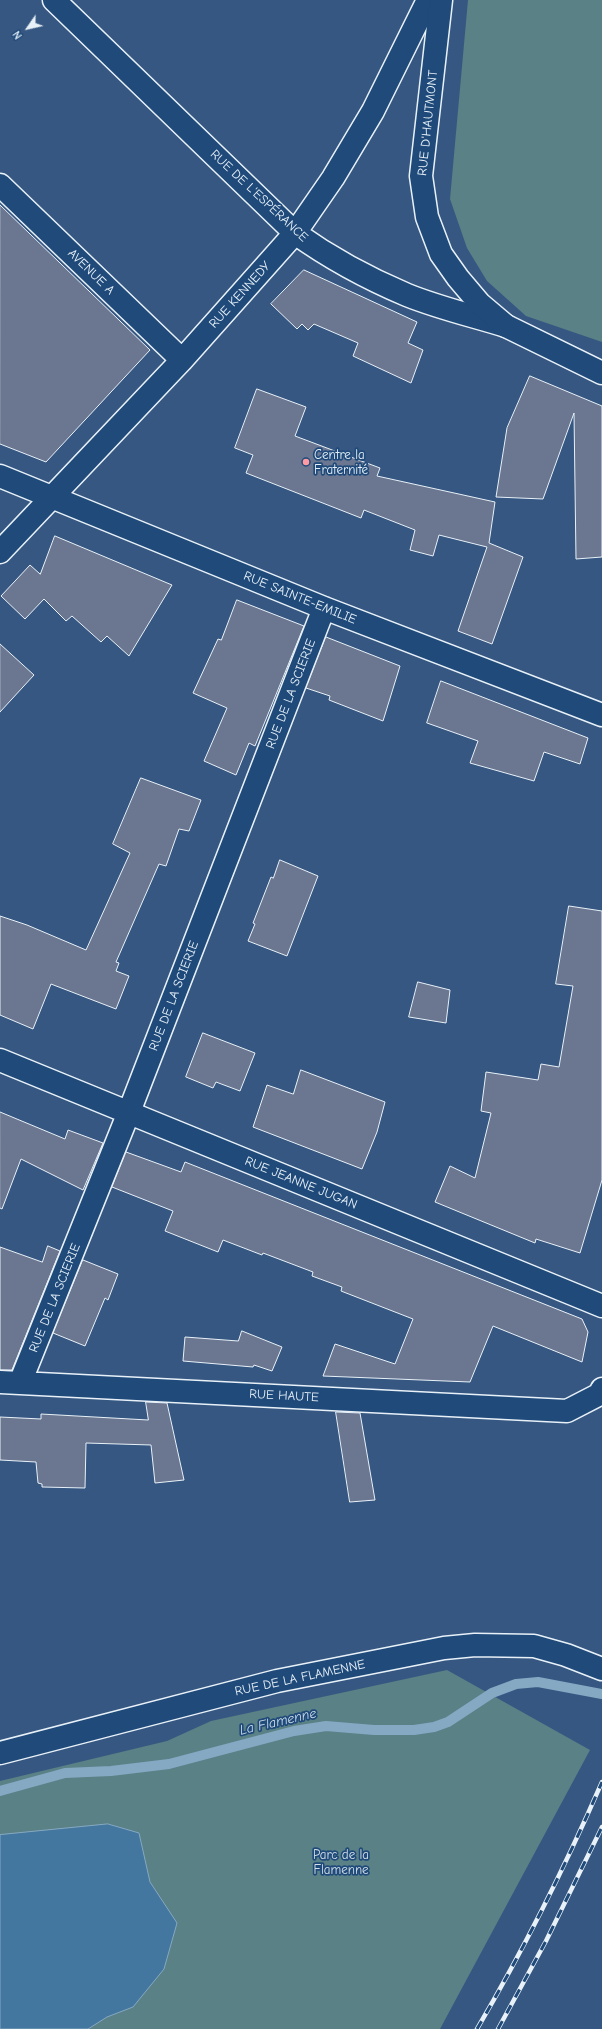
<!DOCTYPE html>
<meta charset="utf-8">
<style>
body{margin:0}
#map{position:relative;width:602px;height:2029px;overflow:hidden;background:#365781;font-family:"Comic Neue",sans-serif}
canvas{display:block}
.north{position:absolute;left:8px;top:8px;width:40px;height:40px;-webkit-text-stroke:3px #1f4a7a;paint-order:stroke;rotate:236deg;font-size:11px;font-weight:700;line-height:16px;text-align:center;color:#e8f1f8}
.north::after{content:'';display:block;margin:auto;width:14px;height:18px;background:#e8f1f8;clip-path:polygon(50% 0,100% 100%,50% 72%,0 100%)}
</style>
<div id="map">
<canvas width="602" height="2029"></canvas>
<div class="north">N</div>
</div>
<script>
const ctx = document.querySelector('canvas').getContext('2d');
ctx.lineJoin = 'round';
function fill(path, color) { ctx.fillStyle = color; ctx.fill(path, 'evenodd'); }
function stroke(path, color, width, dash) { ctx.strokeStyle = color; ctx.lineWidth = width; ctx.lineCap = dash ? 'butt' : 'round'; ctx.setLineDash(dash || []); ctx.stroke(path); }
function write(font, color, halo, rows, align = 'center') {
  ctx.font = font + ' "Comic Neue",sans-serif'; ctx.lineWidth = 3.5; ctx.setLineDash([]); ctx.textBaseline = 'middle'; ctx.strokeStyle = halo; ctx.fillStyle = color; for (const [text, x, y, turn = 0] of rows) {
    ctx.save(); ctx.translate(x, y); ctx.rotate((+turn || 0) * Math.PI / 180); ctx.textAlign = isNaN(turn) ? turn : align; if (halo) ctx.strokeText(text, 0, 0); ctx.fillText(text, 0, 0); ctx.restore();
  }
}
fill(new Path2D(`
 M468,0H602V342L526,316L487,281L467,248L450,199Z
 M447,1670L590,1750L440,2029H0V1781L167,1741L211,1721Z`), '#5a8186');
const water = new Path2D(`
 M108,1824L139,1833L150,1882L177,1923L164,1969L133,2007L107,2017L88,2029H0V1835Z`);
fill(water, '#4377a0');
stroke(water, '#85a8c3', 1);
stroke(new Path2D(`
 M0,1791L65,1773L111,1771L169,1764L294,1731L326,1726L374,1730H414L434,1727L448,1722L492,1693L516,1684L538,1682L602,1694`), '#85a8c3', 10);
const building = new Path2D(`
 M0,205L150,350L46,462L0,444Z
 M304,270L417,322L408,343L423,350L411,383L353,356L358,343L314,324L308,330L302,324L297,329L271,304Z
 M530,376L602,406V557L576,559L574,413L543,499L496,497L507,428Z
 M257,389L306,407L295,436L380,468L377,476L495,502L489,543L523,557L492,644L458,631L487,547L439,535L433,556L410,550L415,530L364,510L361,518L246,473L253,455L235,448Z
 M55,536L172,585L129,656L107,636L101,642L72,616L66,621L44,599L25,619L1,596L30,565L40,574Z
 M237,600L304,626L255,746L249,743L236,775L204,761L227,708L193,693L218,639L221,640Z
 M326,637L400,666L383,721L329,700L330,696L306,688Z
 M0,644L34,675L0,712Z
 M441,681L588,738L580,764L544,752L534,781L470,763L478,741L427,723Z
 M141,778L201,800L189,831L179,829L166,866L159,864L116,962L119,963L116,971L129,976L116,1009L51,984L33,1029L0,1015V916L27,925L86,950L130,853L113,844Z
 M280,860L318,876L287,956L248,941L255,924L253,923L271,877L273,878Z
 M569,906L602,911V1180L580,1253L536,1239L535,1243L435,1202L450,1166L475,1178L491,1113L481,1111L486,1072L538,1080L541,1064L559,1067L573,986L556,984Z
 M418,982L450,990L446,1023L409,1017Z
 M203,1033L255,1053L240,1091L216,1082L213,1088L186,1077Z
 M301,1070L385,1102L377,1132L362,1169L253,1127L267,1085L293,1094Z
 M0,1112L65,1139L68,1130L103,1143L83,1190L21,1159L2,1209L0,1208Z
 M126,1152L181,1172L185,1162L582,1319L588,1332L582,1362L493,1326L470,1382L323,1376L335,1344L395,1364L413,1319L341,1291L342,1287L312,1276L313,1272L263,1253L262,1255L223,1240L218,1252L165,1231L173,1211L112,1187Z
 M48,1246L60,1251L12,1370H0V1247L42,1262Z
 M83,1260L118,1274L108,1300L105,1298L85,1346L53,1333Z
 M242,1331L282,1347L272,1371L254,1365L253,1367L183,1361L185,1337L238,1341Z
 M146,1402L167,1403L184,1480L155,1483L151,1445L86,1443L85,1488L42,1487V1484L38,1483L36,1462L0,1460V1417L41,1419V1414L148,1420Z
 M336,1412L360,1413L375,1500L350,1502Z`);
fill(building, '#6b7691');
stroke(building, '#e8f1f8', 1);
const minor = new Path2D(`
 M54,0L295,233C330,258 369,279 407,295C439,308 474,316 506,326
 M0,185L182,360
 M0,476L324,608L602,715
 M0,552L182,360L295,233L333,178L373,111L428,0
 M0,1060L602,1306
 M0,1382L567,1411L600,1394L602,1389
 M20,1383L129,1112L324,608
 M0,1753L277,1681L444,1648L475,1645L534,1646L566,1655L602,1669`);
const tertiary = new Path2D(`
 M441,0L421,176L427,217L441,254L458,278L480,304L506,326L602,373`);
stroke(minor, '#e8f1f8', 25);
stroke(tertiary, '#e8f1f8', 25);
stroke(minor, '#1f4a7a', 22);
stroke(tertiary, '#1f4a7a', 22);
const rail = new Path2D(`
 M477,2029C524,1949 565,1867 602,1782
 M498,2029L546,1941L602,1827`);
stroke(rail, '#e8f1f8', 4.5);
stroke(rail, '#1f4a7a', 3, [9]);
for (const [x, y, r, color] of [
 [306,462,4,"#ff9aa2"]
]) { const dot = new Path2D(); dot.arc(x, y, r, 0, 2 * Math.PI); ctx.fillStyle = color; ctx.fill(dot); stroke(dot, '#1f4a7a', 1.5); }
write('13px', '#e8f1f8', '#1f4a7a', [
 ["RUE D'HAUTMONT",428,123,-84],
 ["RUE DE L'ESPÉRANCE",259,196,43],
 ["AVENUE A",91,272,44],
 ["RUE KENNEDY",240,295,-48],
 ["RUE SAINTE-EMILIE",300,598,22],
 ["RUE DE LA SCIERIE",291,694,-69],
 ["RUE DE LA SCIERIE",174,996,-69],
 ["RUE JEANNE JUGAN",301,1183,22],
 ["RUE DE LA SCIERIE",55,1298,-68],
 ["RUE HAUTE",284,1396,3],
 ["RUE DE LA FLAMENNE",300,1678,-12]
]);
write('13px', '#e8f1f8', '#1f4a7a', [
 ["Centre la",314,455],
 ["Fraternité",314,470]
], 'left');
write('13px', '#d3e0e7', '#1f4a7a', [
 ["Parc de la",341,1855],
 ["Flamenne",341,1870]
]);
write('italic 14px', '#cfdfeb', '#1f4a7a', [
 ["La Flamenne",278,1722,-13]
]);
</script>
